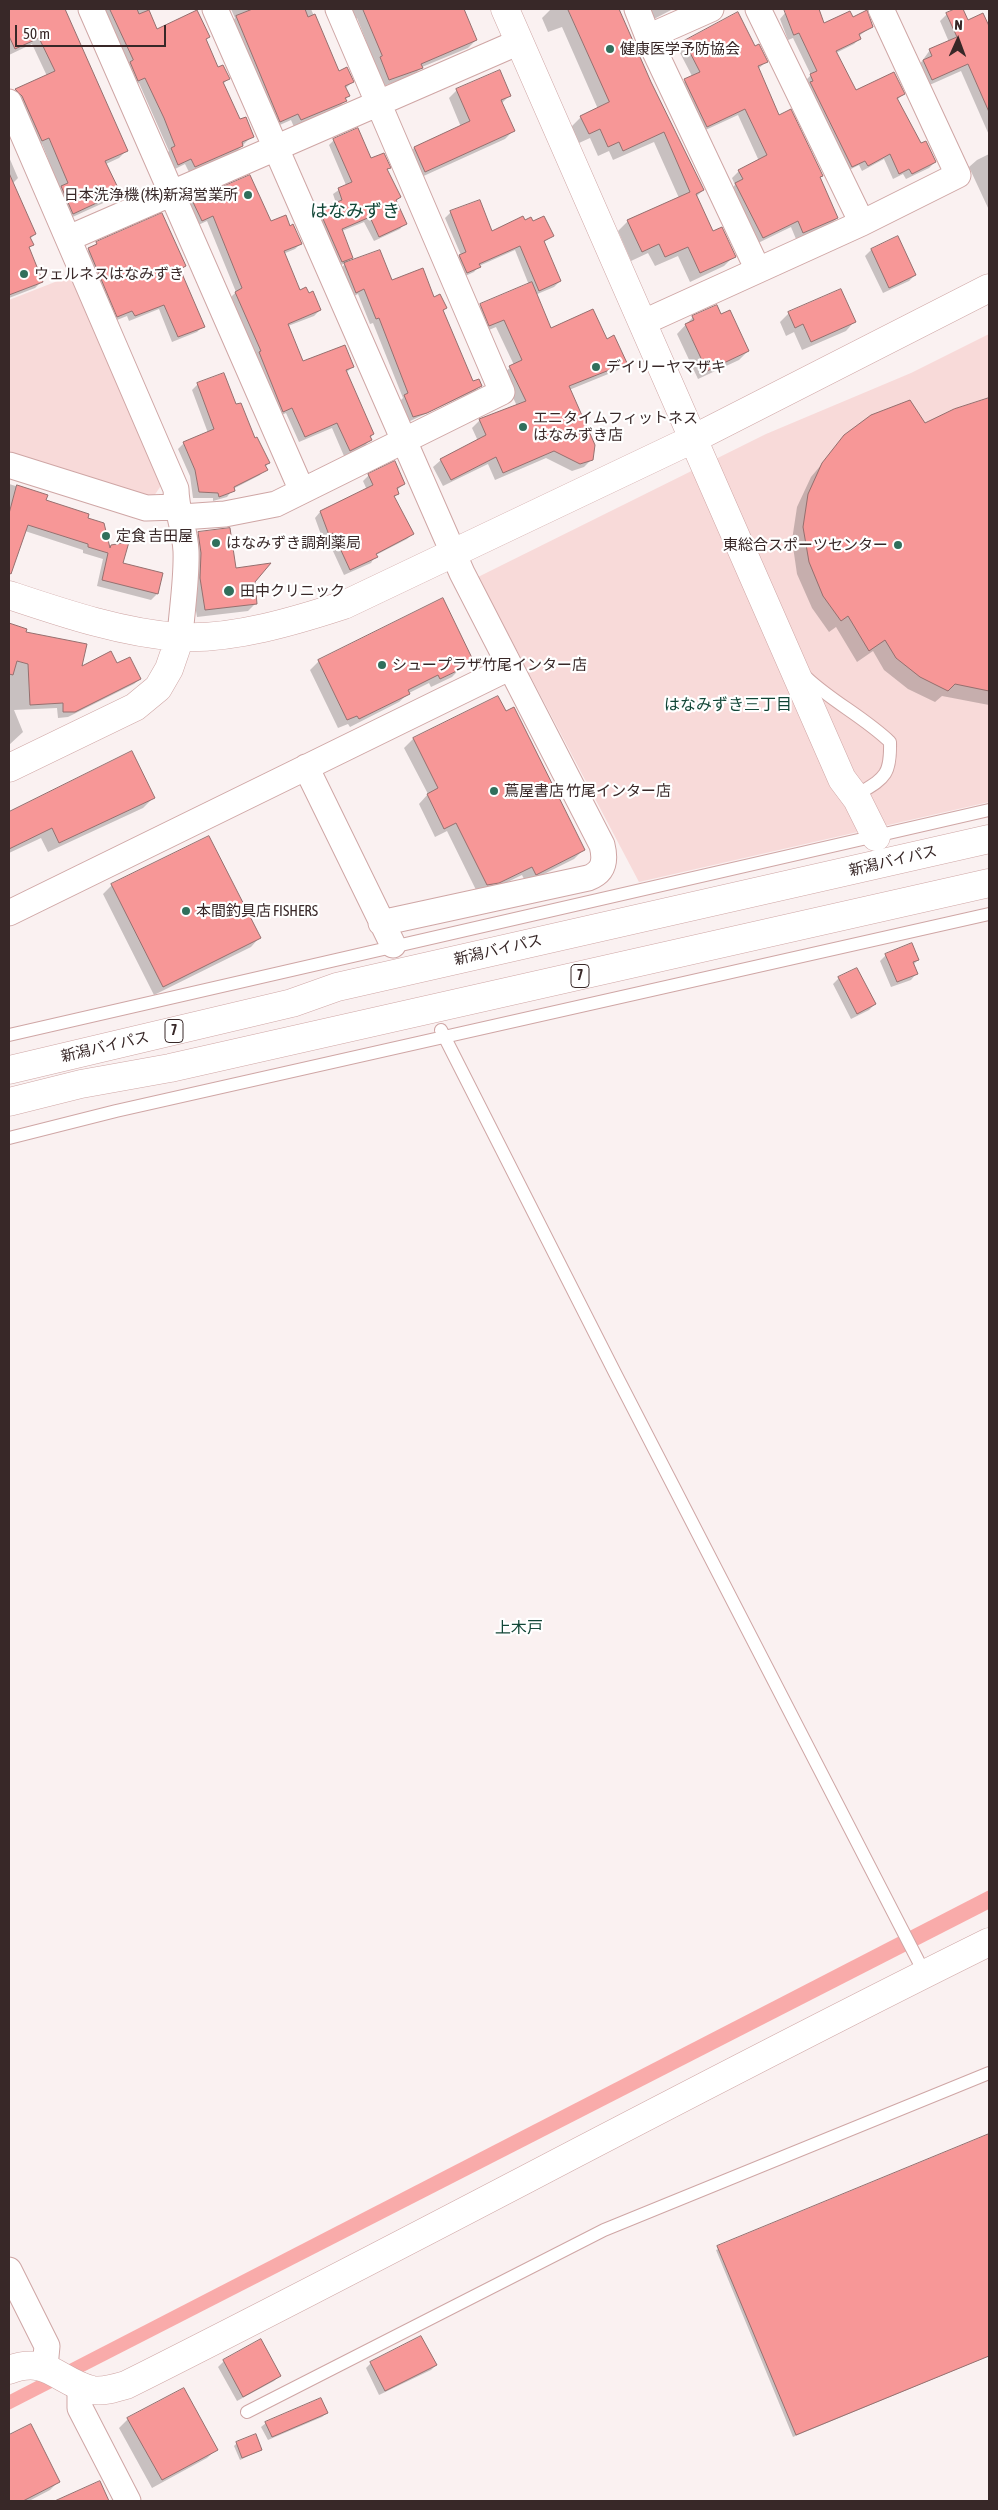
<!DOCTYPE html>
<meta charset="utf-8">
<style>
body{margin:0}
#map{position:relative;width:998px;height:2510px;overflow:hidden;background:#faf1f1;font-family:"Asap Condensed",sans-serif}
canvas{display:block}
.frame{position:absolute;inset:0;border:10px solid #382828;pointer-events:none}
.north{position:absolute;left:933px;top:15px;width:50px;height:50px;-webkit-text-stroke:4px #fff;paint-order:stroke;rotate:2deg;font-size:14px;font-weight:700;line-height:20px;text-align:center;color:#382828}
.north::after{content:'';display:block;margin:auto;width:18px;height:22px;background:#382828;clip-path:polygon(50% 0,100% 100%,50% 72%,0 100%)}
.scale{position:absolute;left:15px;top:25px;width:151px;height:22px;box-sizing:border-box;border:2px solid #382828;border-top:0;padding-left:6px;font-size:15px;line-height:18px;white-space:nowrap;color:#382828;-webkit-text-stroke:4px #fff;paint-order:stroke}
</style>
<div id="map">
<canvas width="998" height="2510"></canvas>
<div class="frame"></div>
<div class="north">N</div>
<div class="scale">50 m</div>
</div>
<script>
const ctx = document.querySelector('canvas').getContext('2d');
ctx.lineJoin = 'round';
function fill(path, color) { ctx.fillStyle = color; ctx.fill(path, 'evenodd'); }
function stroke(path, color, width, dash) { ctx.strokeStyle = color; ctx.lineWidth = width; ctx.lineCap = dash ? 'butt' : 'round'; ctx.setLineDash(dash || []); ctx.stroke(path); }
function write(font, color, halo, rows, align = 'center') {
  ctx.font = font + ' "Asap Condensed","Noto Sans JP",sans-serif'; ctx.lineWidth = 4.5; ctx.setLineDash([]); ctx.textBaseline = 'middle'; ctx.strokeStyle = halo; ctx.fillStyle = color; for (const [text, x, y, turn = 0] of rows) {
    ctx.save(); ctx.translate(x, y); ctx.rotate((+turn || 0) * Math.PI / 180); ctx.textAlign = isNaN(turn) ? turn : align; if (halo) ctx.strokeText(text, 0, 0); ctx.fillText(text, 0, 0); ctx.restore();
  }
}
fill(new Path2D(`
 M83,271L170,472L146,508L9,465V300Z
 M989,334V802L639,882L478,577L766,434L911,373Z`), '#f8dad9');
fill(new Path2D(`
 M989,1890V1909L9,2410V2395Z`), '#f9abaa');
fill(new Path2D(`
 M9,9H64L126,151L119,158L106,164L119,192L112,199L66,220L55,195L60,189L42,144L34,147L9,97L16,90L47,76L32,44L9,55Z
 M98,9H147L157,31L205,40L217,69L228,79L222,85L240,121L252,136L236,152L189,172L185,164L173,170L166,154L169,151L139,83L132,86Z
 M231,9H311L338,72L352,82L345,89L348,96L345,101L338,108L294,127L291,120L273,128L229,25L235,18Z
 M342,9H463L476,40L468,48L422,67L414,75L381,87L373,65L375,64L357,18L349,22Z
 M551,9H618L650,83L703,190L696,197L713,232L734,256L724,266L690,282L678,256L655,266L648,253L631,261L618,231L628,221L679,198L654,142L613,160L609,151L598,156L590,138L579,143L571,127L581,117L598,109L562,27L548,32L542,18Z
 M649,9H673L654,19Z
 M796,9H803L806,14L824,25L852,18L872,26L859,36L860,38L854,44L836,53L855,92L903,94L897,100L921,145L935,162L929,168L906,179L903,174L893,179L884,159L862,171L859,165L845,172L805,81L811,75L793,38L788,40L780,19L785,13Z
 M958,9H961L967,22L983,15L989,29L985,34L989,45V135L961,71L925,87L917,68L930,50L949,42L940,21L947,14Z
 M685,42L754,47L766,62L758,69L778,117L822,176L819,178L837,218L830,225L796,239L791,227L756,244L729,191L735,185L732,178L739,171L759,161L738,115L699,133L677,87L692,76L678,49Z
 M457,90L510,95L501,104L513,131L505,139L417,179L406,156L414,148L461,127L449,98Z
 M334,140L389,168L386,171L399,197L395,202L405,223L400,229L374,241L364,222L342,231L352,257L345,264L434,298L445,308L443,311L473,383L480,386L475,391L408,422L399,402L403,398L373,323L370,324L358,294L350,298L339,270L346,263L336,267L318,214L321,210L325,214L323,209L336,203L333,194L346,185L329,145Z
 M989,154V210L969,167L977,160Z
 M9,157L18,178L12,184L35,234L30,239L32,245L28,249L41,282L35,288L9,298Z
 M193,201L289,227L301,243L295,249L283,254L299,292L320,310L314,316L288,326L303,363L352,367L346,373L373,434L365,446L344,456L332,428L299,442L286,413L277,417L230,298L236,292L207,221L196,226L187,207Z
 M451,212L492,232L524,222L532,223L552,236L543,243L560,281L554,287L535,295L550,330L606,340L625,363L618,370L569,390L592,459L584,467L572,471L546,458L495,480L488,464L443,486L433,467L441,460L478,441L472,428L480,420L517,406L502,374L514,365L496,327L482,333L473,313L481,306L529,285L515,250L479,266L474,272L461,278L454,261L461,255L445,218Z
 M897,238L915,275L909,281L883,293L865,256L871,250Z
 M97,243L185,266L180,271L203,326L197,332L172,342L159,309L129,321L127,316L112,322L83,255Z
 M789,313L854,322L846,331L802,350L794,332L786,336L780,322Z
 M720,315L748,351L739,360L698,379L677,334L693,317Z
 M198,384L236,406L269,462L260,475L233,489L227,497L213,501V498H193L190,476L178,449L184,443L208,433L192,390Z
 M985,400L989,409V705L942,696L935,702L908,689L884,670L873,651L857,662L836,627L829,632L812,608L797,574L792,540L797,507L811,477L845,436L925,425Z
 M369,475L404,484L397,490L398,493L394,498L413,533L407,539L376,555L371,563L344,575L327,538L323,540L315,518L320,512L367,490L363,481Z
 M9,484L46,495L45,501L86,519L109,548L111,546L121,564L157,594L151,600L97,586L103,559L83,553V550L25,531L9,573Z
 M199,533L235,569L256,603L248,611L197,617L192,587L191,541Z
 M9,625L25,630L24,633L80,668L116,665L140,679L134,684L68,717L58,718L57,708L14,710L23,732L9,745Z
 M470,658L452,677L431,687L429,683L409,693L399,702L350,727L348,724L338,728L310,670L319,661Z
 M413,739L583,850L574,859L526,883L522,875L489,891L478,894L447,831L435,837L419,804L428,794L404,748Z
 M131,752L154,797L143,808L48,852L41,838L9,853V812Z
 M112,885L259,938L251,947L154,995L103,894Z
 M886,955L918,960L913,965L916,974L911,980L891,987L880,961Z
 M839,978L875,1004L869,1010L851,1019L833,984Z
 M989,2136V2356L793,2437L716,2250Z
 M224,2361L280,2375L274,2381L237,2401L218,2367Z
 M371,2363L436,2365L431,2370L379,2395L366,2368Z
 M327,2413L322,2417L268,2440L261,2427L266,2423Z
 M128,2419L216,2450L207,2458L152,2488L119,2428Z
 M30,2426L58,2482L50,2490L29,2501H9V2437Z
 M237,2443L261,2450L240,2460L234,2446Z`), '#0003');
const building = new Path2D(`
 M9,9H65L128,151L105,161L120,192L73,214L61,186L68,183L49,138L42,141L22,96L15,89L55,71L39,38L15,49L9,36Z
 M110,9H137L139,14L149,10L157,29L197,10L210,37L206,39L218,67L223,65L230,79L223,82L240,119L246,117L254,137L242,142L243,146L195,167L191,159L178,165L171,148L175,146L164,118L145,78L138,81L130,62L133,60Z
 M253,9H305L308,17L315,14L339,71L347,67L354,82L345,86L350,96L345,98L347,101L301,120L298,114L280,122L236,16Z
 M363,9H464L477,40L421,64L423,68L389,80L380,57L382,56Z
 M568,9H619L651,82L704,190L696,194L713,231L722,227L736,257L700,273L688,247L665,257L659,244L642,252L627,220L690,192L664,132L623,151L619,142L608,147L600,129L589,134L580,116L609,102Z
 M784,9H819L824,23L850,11L853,17L867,10L873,27L859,34L861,39L836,51L856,90L894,72L905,94L897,98L921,143L926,141L936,162L912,174L909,169L899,174L890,154L868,166L865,161L852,167L810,82L813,81L810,74L817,71L799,33L794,35Z
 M955,9H963L968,20L983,13L989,26V112L968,64L932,80L923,60L932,56L929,49L957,37L946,13Z
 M738,12L755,46L759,44L768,62L758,66L779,115L791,109L823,176L820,177L838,218L803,233L798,221L763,238L735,183L743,179L738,170L767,155L745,109L707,127L684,79L700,72L684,41Z
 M500,70L511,96L501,100L515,131L425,172L414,147L470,121L456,89Z
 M358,128L371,158L384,153L391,168L387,169L401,197L396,200L407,224L379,237L370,217L342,229L353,258L342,262L320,212L323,211L322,208L342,200L338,188L352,182L333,139Z
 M9,173L36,234L30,237L34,245L29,247L43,282L9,295Z
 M250,175L271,221L286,215L290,226L293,224L302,244L284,251L300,290L306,287L309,293L313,291L321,310L288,324L303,361L345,345L354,367L346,370L374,434L370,436L372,440L350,451L337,423L305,437L292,408L283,412L259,352L261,351L235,292L242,288L213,216L202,221L192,200Z
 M480,200L492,231L523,216L525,220L531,217L533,221L544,216L554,236L544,241L561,281L539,291L520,246L479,264L481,267L467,273L459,255L466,252L450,211Z
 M162,213L186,266L180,269L205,327L178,337L164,305L135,316L132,311L117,317L88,248L97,244L96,242Z
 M898,236L916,275L889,288L871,249Z
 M380,250L392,280L423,268L434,297L440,294L447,308L443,310L473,381L479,379L482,386L427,413L413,417L404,395L408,393L379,318L376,319L364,289L356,293L344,263Z
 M532,282L551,328L593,309L607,339L614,335L627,363L569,386L595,445L593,460L580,464L554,451L503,473L496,457L451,480L440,459L486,435L479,419L526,401L509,366L522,360L504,320L489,326L480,304Z
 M841,289L856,322L811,342L803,324L795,328L788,312Z
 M717,305L721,314L730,310L749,351L707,371L685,324L694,320L692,316Z
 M224,373L236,404L241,403L255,438L257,437L270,463L265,465L268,470L234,487L235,491L219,497L218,493L199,492L195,470L183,442L214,429L197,383Z
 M989,398V691L955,684L948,691L920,677L896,658L885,640L869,651L848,616L841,621L823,596L809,562L803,527L808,494L822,463L844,435L871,415L910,400L925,423L954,409Z
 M395,461L405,484L397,488L399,494L394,496L414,534L376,554L378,557L350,570L333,533L329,535L320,511L373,485L368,474Z
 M17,485L48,495L46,500L89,514L88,518L104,523L110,548L111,545L129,542L123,563L163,573L158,594L102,580L108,553L88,547V544L28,525L11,574L9,573V514Z
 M230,528L236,568L271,563L255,582L257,604L205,610L200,578L201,553L198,532Z
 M443,598L472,658L461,664L463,668L440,679L438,675L408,690L410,694L359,719L357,716L347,720L318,660Z
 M9,623L27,629L26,632L87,644L82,666L111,651L117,663L130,657L141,679L75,712H63V703L30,705L28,664L17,661L13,675L9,674Z
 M498,696L506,711L514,707L585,850L536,875L532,867L499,883L487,885L456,823L444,829L427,794L438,788L413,738Z
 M132,751L155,798L59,843L52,828L9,849V812Z
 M209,836L261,938L163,987L111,884Z
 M912,943L919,960L913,962L918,974L897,982L885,954Z
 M857,968L876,1004L857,1014L838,977Z
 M989,2134V2356L796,2435L717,2246Z
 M421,2336L437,2365L385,2391L370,2362Z
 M261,2339L281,2376L243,2397L223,2360Z
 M184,2388L218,2450L162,2480L127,2418Z
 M321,2398L328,2413L272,2437L265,2422Z
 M31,2424L60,2482L23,2501H9V2435Z
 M256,2434L262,2450L242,2458L236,2442Z
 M100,2481L109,2501H55Z`);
fill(building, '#f79797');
stroke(building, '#956f6e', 1);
const service = new Path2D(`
 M806,677C831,701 864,717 890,742C891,777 884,778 855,796
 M441,1030L615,1373L925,1974
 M9,1035L989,810
 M9,1138L116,1111L989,914
 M247,2412L604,2230L989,2073`);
const minor = new Path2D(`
 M91,9L302,491
 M215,9L462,573L602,845C606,861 604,872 588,878L381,923
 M637,9L648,37L711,9
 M648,37L758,270
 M9,102L176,489C176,510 185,529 186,551C187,579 182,608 180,637
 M862,223L958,175L881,9
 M69,238L519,42
 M642,323L862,223L758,9
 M9,465L146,508L176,507
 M182,517L225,514L276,504L502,392L338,9
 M306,767L393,945
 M9,913L511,667
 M9,2270L47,2346L45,2367
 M80,2385V2408L128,2501`);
const tertiary = new Path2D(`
 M505,9L842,779L857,799L876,837
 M9,595C63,613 122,633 179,637C232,640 295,621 344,605L693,439L989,288
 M9,768L135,707L158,688L169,669L180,637
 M9,2370C48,2355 58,2382 92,2390C103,2392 116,2388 126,2385C416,2240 699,2085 989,1942`);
const trunk = new Path2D(`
 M9,1070L292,1003L337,987L989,839
 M9,1102L81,1084L170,1068L989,883`);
stroke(service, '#cfa6a5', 14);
stroke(minor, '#cfa6a5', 27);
stroke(tertiary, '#cfa6a5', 29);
stroke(trunk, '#cfa6a5', 29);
stroke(service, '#fff', 12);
stroke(minor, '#fff', 25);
stroke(tertiary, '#fff', 28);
stroke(trunk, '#fff', 28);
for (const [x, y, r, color] of [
 [610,49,5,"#316f5c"],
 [248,195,5,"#316f5c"],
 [24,274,5,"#316f5c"],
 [596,367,5,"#316f5c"],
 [523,427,5,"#316f5c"],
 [106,536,5,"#316f5c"],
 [216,543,5,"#316f5c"],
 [898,545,5,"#316f5c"],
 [229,591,6,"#316f5c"],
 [382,665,5,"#316f5c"],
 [494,791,5,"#316f5c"],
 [186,911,5,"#316f5c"]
]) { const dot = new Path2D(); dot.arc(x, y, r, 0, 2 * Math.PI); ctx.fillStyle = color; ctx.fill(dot); stroke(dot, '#fff', 2); }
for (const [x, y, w] of [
 [580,976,18],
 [174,1031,18]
]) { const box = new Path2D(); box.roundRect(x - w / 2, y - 11.5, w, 23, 4); ctx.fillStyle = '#fff'; ctx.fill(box); stroke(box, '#382828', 1); }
write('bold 14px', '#382828', null, [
 ["7",580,976],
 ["7",174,1031]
]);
write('15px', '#382828', '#fff', [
 ["健康医学予防協会",620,49],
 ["日本洗浄機 (株)新潟営業所",238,195,"right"],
 ["ウェルネスはなみずき",34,274],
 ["デイリーヤマザキ",606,367],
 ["エニタイムフィットネス",533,418],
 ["はなみずき店",533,435],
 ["定食 吉田屋",116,536],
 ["はなみずき調剤薬局",226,543],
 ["東総合スポーツセンター",888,545,"right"],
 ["田中クリニック",240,591],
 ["シュープラザ竹尾インター店",392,665],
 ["蔦屋書店 竹尾インター店",504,791],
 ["本間釣具店 FISHERS",196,911]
], 'left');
write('15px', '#382828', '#fff', [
 ["新潟バイパス",893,861,-13],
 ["新潟バイパス",498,950,-13],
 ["新潟バイパス",105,1047,-13]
]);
write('16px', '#124637', '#fff', [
 ["はなみずき三丁目",728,705],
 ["上木戸",519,1628]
]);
write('18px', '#124637', '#fff', [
 ["はなみずき",355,211]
]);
</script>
